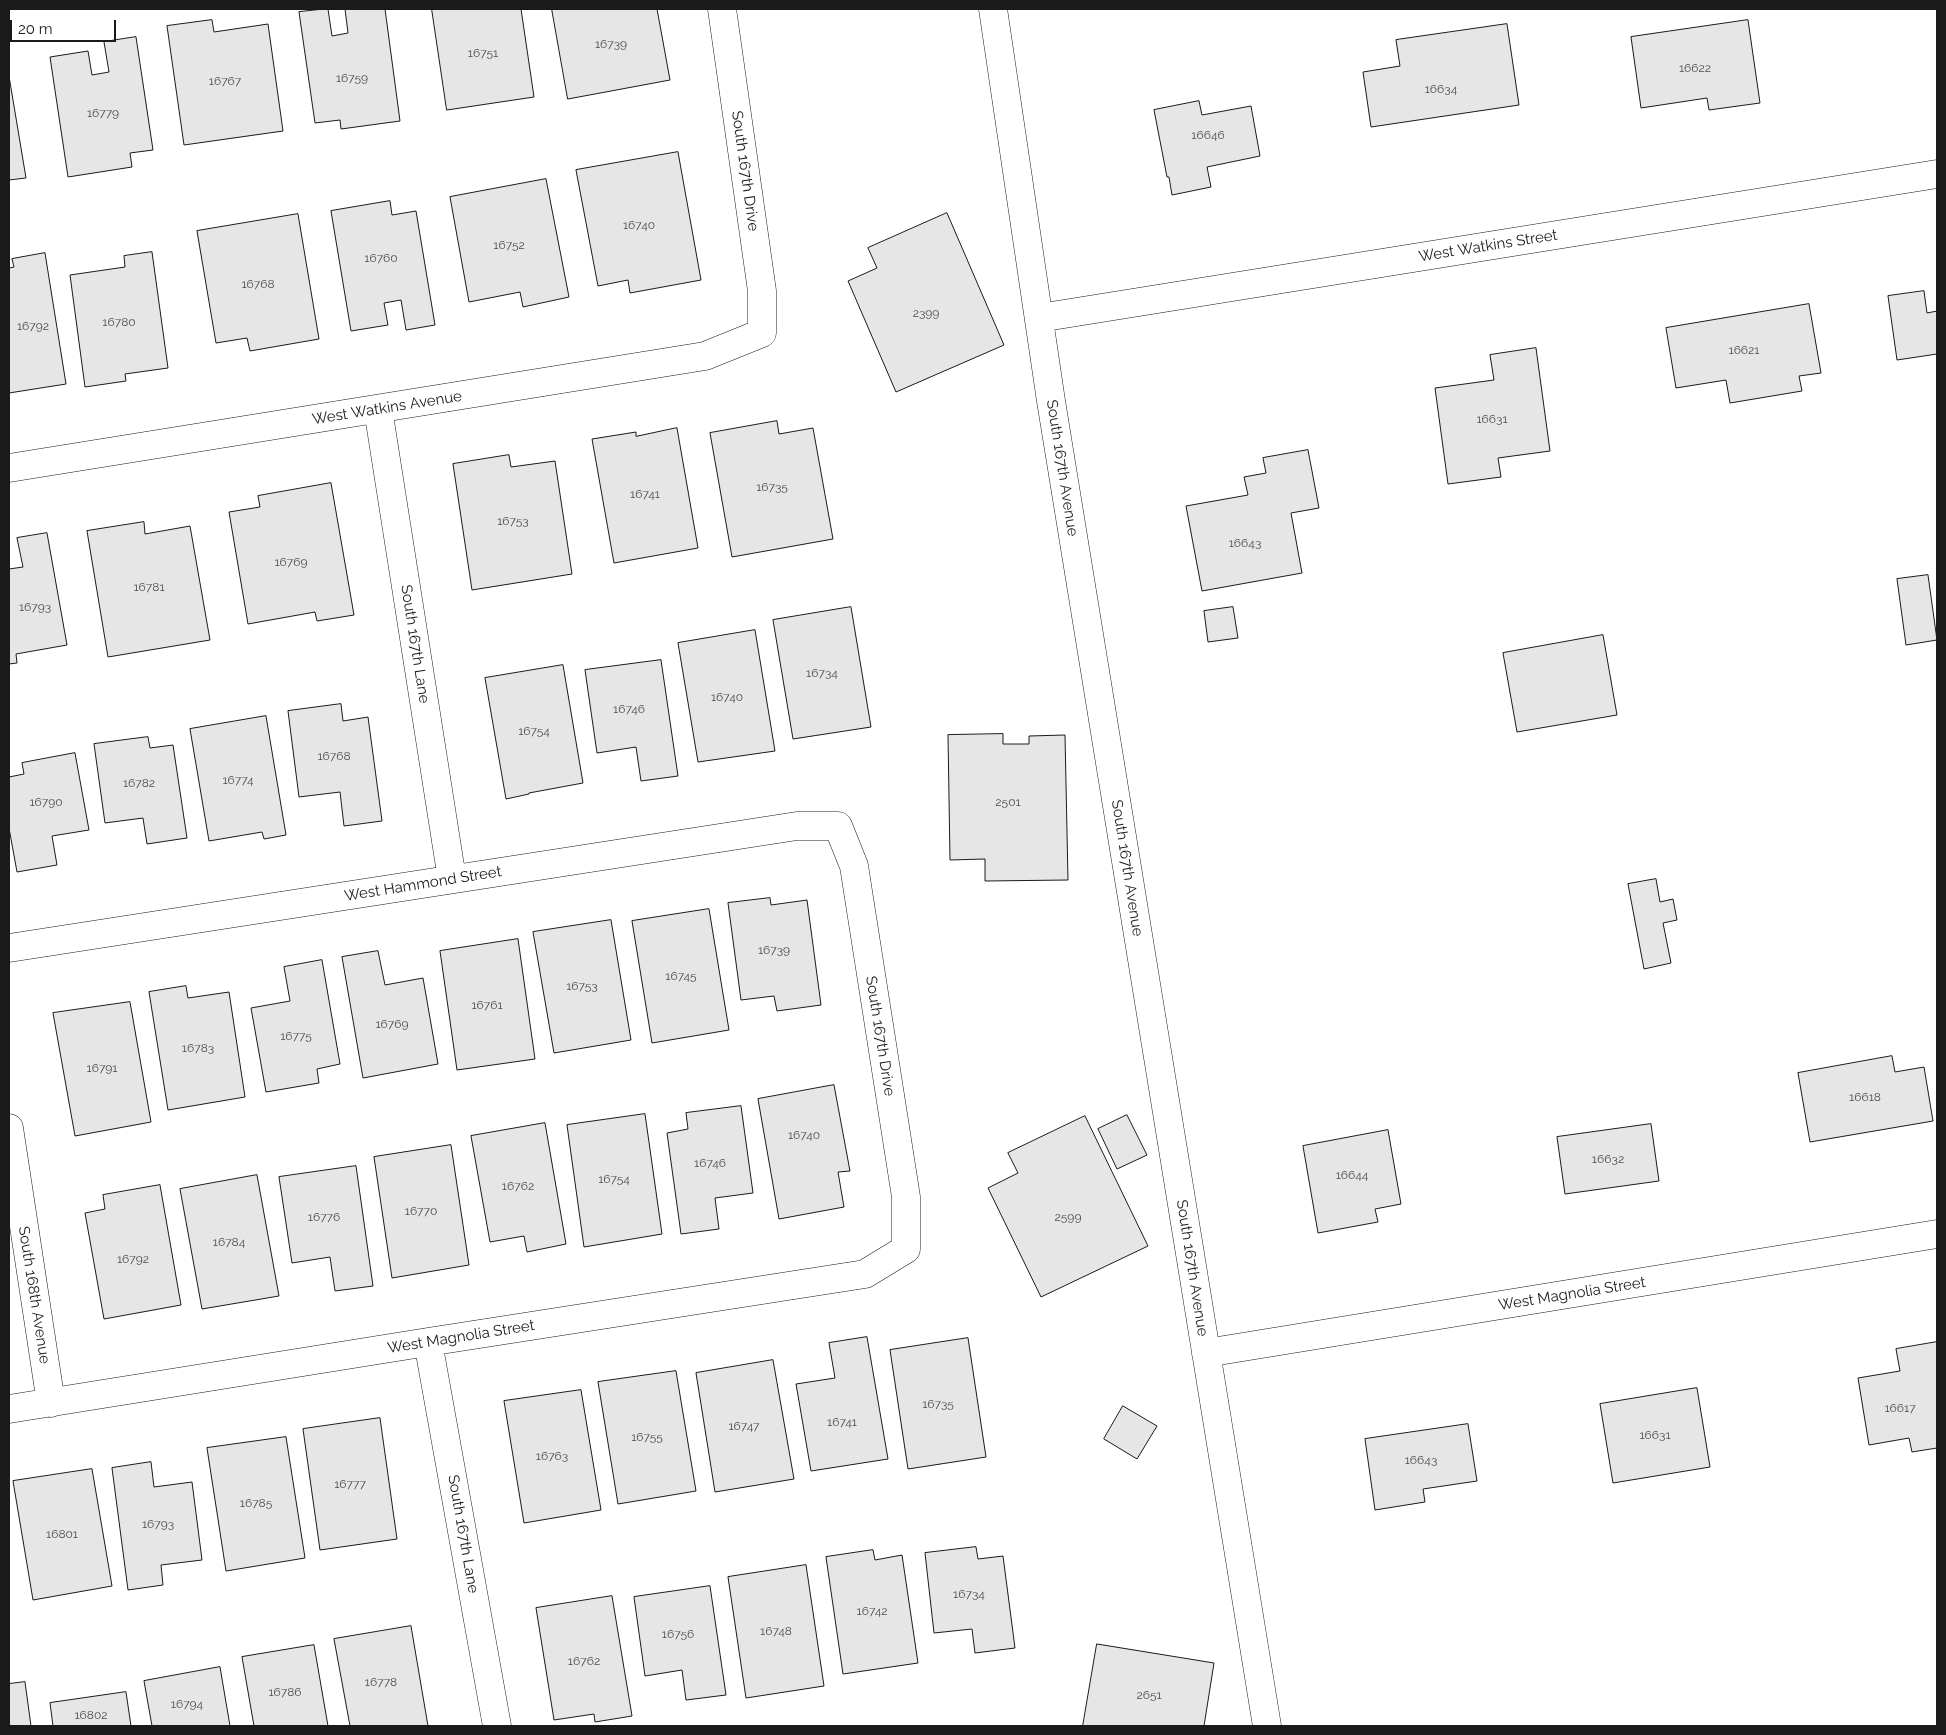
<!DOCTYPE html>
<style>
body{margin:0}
#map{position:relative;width:1946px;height:1735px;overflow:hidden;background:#fff;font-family:Raleway,sans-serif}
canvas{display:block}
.frame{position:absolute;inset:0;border:10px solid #1a1a1a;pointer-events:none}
.scale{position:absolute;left:10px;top:20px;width:106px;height:22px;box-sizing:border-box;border:2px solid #1a1a1a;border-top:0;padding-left:6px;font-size:15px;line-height:18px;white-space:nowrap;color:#1a1a1a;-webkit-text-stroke:4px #fff;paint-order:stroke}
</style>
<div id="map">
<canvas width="1946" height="1735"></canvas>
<div class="frame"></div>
<div class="scale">20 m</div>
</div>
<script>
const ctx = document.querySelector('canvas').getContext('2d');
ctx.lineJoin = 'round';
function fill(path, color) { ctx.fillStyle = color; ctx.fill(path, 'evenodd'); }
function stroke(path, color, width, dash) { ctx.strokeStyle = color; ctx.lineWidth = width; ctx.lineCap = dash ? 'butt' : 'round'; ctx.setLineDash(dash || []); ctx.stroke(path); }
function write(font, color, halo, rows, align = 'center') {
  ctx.font = font + ' Raleway,sans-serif'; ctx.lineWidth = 4; ctx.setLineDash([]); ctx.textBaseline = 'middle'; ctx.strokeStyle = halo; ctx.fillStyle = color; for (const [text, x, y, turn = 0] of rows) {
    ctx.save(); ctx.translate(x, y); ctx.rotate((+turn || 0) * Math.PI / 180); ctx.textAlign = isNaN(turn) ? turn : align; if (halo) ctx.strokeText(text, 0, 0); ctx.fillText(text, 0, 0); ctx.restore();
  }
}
const building = new Path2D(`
 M328,9L332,36L348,33L345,9H385L400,121L341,129L340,120L315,123L299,12Z
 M432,9H521L534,97L447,110Z
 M552,9H657L670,80L568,99Z
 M212,20L214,32L268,24L283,131L184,145L167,26Z
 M1748,20L1760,103L1709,110L1707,98L1641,108L1631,37Z
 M1507,24L1519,105L1371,127L1363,72L1400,66L1396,40Z
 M136,37L153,150L130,153L132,167L68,177L50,57L88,51L92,75L109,72L104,42Z
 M9,76L26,178L9,180Z
 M1199,101L1202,115L1251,106L1260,156L1207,167L1211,187L1172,195L1169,177H1167L1154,110Z
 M678,152L701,280L630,293L628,280L598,286L576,170Z
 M546,179L569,297L523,307L520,292L469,302L450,197Z
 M390,201L392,215L416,211L435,325L406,330L401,300L384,303L388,325L351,331L331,211Z
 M947,213L1004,345L896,392L848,281L877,268L868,248Z
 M298,214L319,339L250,351L247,338L216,343L197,231Z
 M152,252L168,368L125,374L126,381L85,387L70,275L125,267L124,256Z
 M45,253L66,384L9,393V268L14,267L12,259Z
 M1924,291L1927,313L1937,311V354L1897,360L1888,296Z
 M1809,304L1821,373L1799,376L1802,391L1730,403L1726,380L1676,388L1666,328Z
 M1536,348L1550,451L1498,458L1501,477L1448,484L1435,388L1494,380L1490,355Z
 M777,421L779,434L813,428L833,539L732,557L710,433Z
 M677,428L698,548L614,563L592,439L636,432V436Z
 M1308,450L1319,508L1291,513L1302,573L1202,591L1186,506L1248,495L1244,477L1266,473L1263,458Z
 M509,455L511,467L555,461L572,574L472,590L453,464Z
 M331,483L354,615L317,621L315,612L248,624L229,512L260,507L258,496Z
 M144,522L145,534L190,526L210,640L108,657L87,531Z
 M47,533L67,645L16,654L17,663L9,664V569L23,567L17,538Z
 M1928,575L1937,640L1906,645L1897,579Z
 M851,607L871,727L793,739L773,620Z
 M1233,607L1238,638L1208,642L1204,611Z
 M755,630L775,751L698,762L678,643Z
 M1603,635L1617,715L1517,732L1503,653Z
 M661,660L678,776L641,781L636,747L597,753L585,670Z
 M563,665L583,783L529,793V794L506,799L485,678Z
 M341,704L343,721L368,717L382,821L344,826L340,792L299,797L288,711Z
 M266,716L286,835L264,839L262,832L209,841L190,729Z
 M1003,734V744H1029V736L1065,735L1068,880L985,881V859L950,860L948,735Z
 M148,737L150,748L173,745L187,838L147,844L143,818L105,823L94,744Z
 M75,753L89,830L52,836L57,865L17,872L9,828V777L24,774L22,763Z
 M1656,879L1660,902L1673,899L1677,920L1663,923L1671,963L1644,969L1628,884Z
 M770,898L771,905L807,900L821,1005L777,1011L774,996L741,1000L728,903Z
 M709,909L729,1030L652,1043L632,921Z
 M611,920L631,1040L554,1053L533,932Z
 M518,939L535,1059L457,1070L440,951Z
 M378,951L385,985L423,978L438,1064L363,1078L342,957Z
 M322,960L340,1064L317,1069L319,1083L266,1092L251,1008L290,1001L284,967Z
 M186,986L188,998L229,992L245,1097L168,1110L149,992Z
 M130,1002L151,1122L75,1136L53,1013Z
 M1892,1056L1895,1072L1924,1067L1933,1121L1810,1142L1798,1073Z
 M834,1085L850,1171L838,1172L844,1207L779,1219L758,1099Z
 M741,1106L753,1193L715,1198L719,1229L681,1234L667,1133L688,1129L686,1113Z
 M645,1114L662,1234L584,1247L567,1125Z
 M1127,1115L1147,1155L1117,1169L1098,1129Z
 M1085,1116L1148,1246L1041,1297L988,1188L1018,1173L1008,1153Z
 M545,1123L566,1244L527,1252L524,1236L490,1242L471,1136Z
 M1651,1124L1659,1181L1565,1194L1557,1137Z
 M1388,1130L1401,1204L1375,1209L1378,1222L1318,1233L1303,1146Z
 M451,1145L469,1265L392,1278L374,1157Z
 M356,1166L373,1286L335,1291L330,1257L292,1263L279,1177Z
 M257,1175L279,1296L202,1309L180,1189Z
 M160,1185L181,1305L104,1319L85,1213L105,1209L103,1195Z
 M867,1337L888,1459L811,1471L796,1384L835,1378L829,1343Z
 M968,1338L986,1457L908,1469L890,1350Z
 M1937,1342V1448L1912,1452L1909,1438L1869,1445L1858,1378L1900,1371L1896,1349Z
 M773,1360L794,1479L715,1492L696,1373Z
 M676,1371L696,1491L618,1504L598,1382Z
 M1697,1388L1710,1467L1613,1483L1600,1404Z
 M581,1390L601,1510L524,1523L504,1401Z
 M1123,1406L1157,1426L1137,1459L1104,1439Z
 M380,1418L397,1539L320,1550L303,1429Z
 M1468,1424L1477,1481L1423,1489L1425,1502L1375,1510L1365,1439Z
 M286,1437L305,1558L226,1571L207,1448Z
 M151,1462L154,1487L192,1482L202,1560L161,1565L163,1585L128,1590L112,1468Z
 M92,1469L112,1586L33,1600L13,1481Z
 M976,1547L978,1559L1003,1556L1015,1648L975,1653L972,1629L934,1633L925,1553Z
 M873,1550L875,1560L902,1555L918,1663L843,1674L826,1557Z
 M806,1565L824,1686L746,1698L728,1577Z
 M710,1586L726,1695L686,1700L682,1670L645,1676L634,1597Z
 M612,1596L632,1716L595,1722L594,1714L554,1720L536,1608Z
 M411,1626L428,1726H350L334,1639Z
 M1097,1644L1214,1663L1204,1726H1083Z
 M314,1645L328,1726H254L242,1657Z
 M220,1667L230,1726H152L144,1681Z
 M25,1682L31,1726H9V1684Z
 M126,1692L131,1726H53L50,1703Z`);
fill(building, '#e6e6e6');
stroke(building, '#1a1a1a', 1);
const minor = new Path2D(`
 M993,9L1051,401L1267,1726
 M1039,318L1937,174
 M378,409L452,879
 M9,468L705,356L762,333V291L722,9
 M9,948L797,826H838L854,866L906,1197V1249L865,1274L428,1342L9,1409
 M9,1128L51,1403
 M428,1342L497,1726
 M1206,1353L1937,1234`);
stroke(minor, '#1a1a1a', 29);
stroke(minor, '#fff', 28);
write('12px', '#4d4d4d', null, [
 ["16739",611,44],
 ["16751",483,53],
 ["16622",1695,68],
 ["16759",352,78],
 ["16767",225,81],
 ["16634",1441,89],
 ["16779",103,113],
 ["16646",1208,135],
 ["16740",639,225],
 ["16752",509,245],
 ["16760",381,258],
 ["16768",258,284],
 ["2399",926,313],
 ["16780",119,322],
 ["16792",33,326],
 ["16621",1744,350],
 ["16631",1492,419],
 ["16735",772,487],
 ["16741",645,494],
 ["16753",513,521],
 ["16643",1245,543],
 ["16769",291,562],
 ["16781",149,587],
 ["16793",35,607],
 ["16734",822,673],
 ["16740",727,697],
 ["16746",629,709],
 ["16754",534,731],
 ["16768",334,756],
 ["16774",238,780],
 ["16782",139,783],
 ["16790",46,802],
 ["2501",1008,802],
 ["16739",774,950],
 ["16745",681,976],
 ["16753",582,986],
 ["16761",487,1005],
 ["16769",392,1024],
 ["16775",296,1036],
 ["16783",198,1048],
 ["16791",102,1068],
 ["16618",1865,1097],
 ["16740",804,1135],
 ["16632",1608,1159],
 ["16746",710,1163],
 ["16644",1352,1175],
 ["16754",614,1179],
 ["16762",518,1186],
 ["16770",421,1211],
 ["16776",324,1217],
 ["2599",1068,1217],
 ["16784",229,1242],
 ["16792",133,1259],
 ["16735",938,1404],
 ["16617",1900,1408],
 ["16741",842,1422],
 ["16747",744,1426],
 ["16631",1655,1435],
 ["16755",647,1437],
 ["16763",552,1456],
 ["16643",1421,1460],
 ["16777",350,1484],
 ["16785",256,1503],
 ["16793",158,1524],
 ["16801",62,1534],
 ["16734",969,1594],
 ["16742",872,1611],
 ["16748",776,1631],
 ["16756",678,1634],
 ["16762",584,1661],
 ["16778",381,1682],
 ["16786",285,1692],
 ["2651",1149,1695],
 ["16794",187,1704],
 ["16802",91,1715]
]);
write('15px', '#1a1a1a', '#fff', [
 ["South 167th Drive",745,171,82],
 ["West Watkins Street",1488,246,-9],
 ["West Watkins Avenue",387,408,-9],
 ["South 167th Avenue",1062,468,81],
 ["South 167th Lane",415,644,81],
 ["South 167th Avenue",1127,868,81],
 ["West Hammond Street",423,884,-9],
 ["South 167th Drive",880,1036,81],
 ["South 167th Avenue",1192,1268,81],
 ["West Magnolia Street",1572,1294,-9],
 ["South 168th Avenue",34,1295,81],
 ["West Magnolia Street",461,1337,-9],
 ["South 167th Lane",463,1534,80]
]);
</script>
